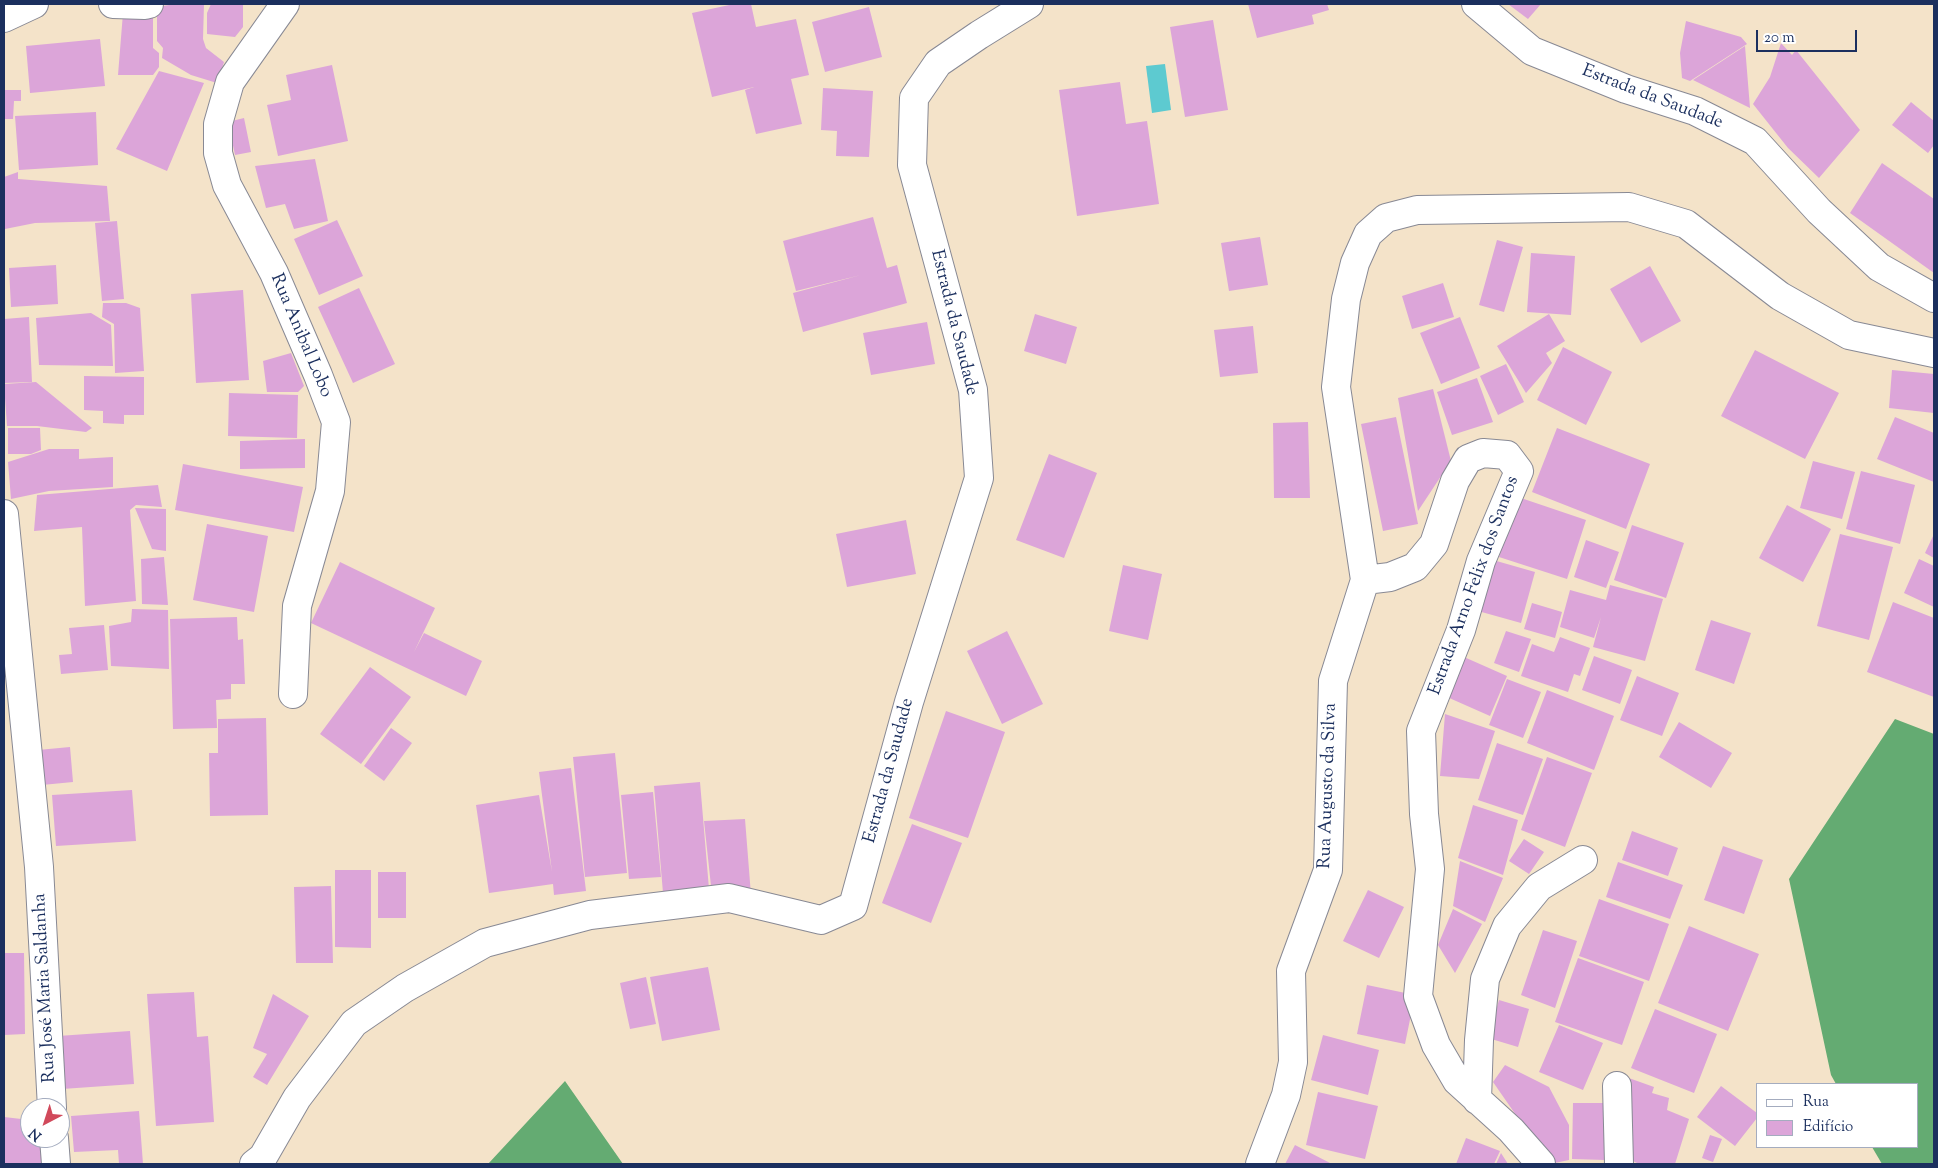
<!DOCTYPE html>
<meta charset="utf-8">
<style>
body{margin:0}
#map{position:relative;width:1938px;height:1168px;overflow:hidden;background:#f4e3c9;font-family:"Sorts Mill Goudy",serif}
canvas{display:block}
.frame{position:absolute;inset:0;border:5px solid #1b2f5e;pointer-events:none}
.legend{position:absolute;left:1756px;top:1083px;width:162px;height:65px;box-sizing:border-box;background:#fff;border:1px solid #a4acbf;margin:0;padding:6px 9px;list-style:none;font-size:15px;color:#1b2f5e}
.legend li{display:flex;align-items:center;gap:10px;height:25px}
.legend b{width:25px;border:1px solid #a4acbf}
.north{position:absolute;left:20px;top:1098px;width:50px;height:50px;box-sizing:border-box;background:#fff;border:1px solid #a4acbf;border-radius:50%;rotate:220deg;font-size:14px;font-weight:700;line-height:20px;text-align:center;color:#1b2f5e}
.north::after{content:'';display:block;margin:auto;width:18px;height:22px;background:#d1495b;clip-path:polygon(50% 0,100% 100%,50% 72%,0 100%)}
.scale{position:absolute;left:1756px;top:30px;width:101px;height:22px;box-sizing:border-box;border:2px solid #1b2f5e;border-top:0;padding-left:6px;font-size:15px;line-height:18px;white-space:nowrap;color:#1b2f5e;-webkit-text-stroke:4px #fff;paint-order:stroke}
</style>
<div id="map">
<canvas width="1938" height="1168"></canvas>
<div class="frame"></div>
<ul class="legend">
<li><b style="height:6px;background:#fff"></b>Rua</li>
<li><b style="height:14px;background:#dca5d9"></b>Edifício</li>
</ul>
<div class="north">N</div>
<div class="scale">20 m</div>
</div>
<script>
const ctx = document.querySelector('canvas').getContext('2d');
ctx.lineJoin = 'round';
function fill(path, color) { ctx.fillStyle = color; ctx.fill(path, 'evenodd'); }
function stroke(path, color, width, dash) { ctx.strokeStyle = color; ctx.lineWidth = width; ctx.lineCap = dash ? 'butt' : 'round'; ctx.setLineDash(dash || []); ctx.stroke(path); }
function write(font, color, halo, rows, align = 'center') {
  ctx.font = font + ' "Sorts Mill Goudy",serif'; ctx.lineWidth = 4.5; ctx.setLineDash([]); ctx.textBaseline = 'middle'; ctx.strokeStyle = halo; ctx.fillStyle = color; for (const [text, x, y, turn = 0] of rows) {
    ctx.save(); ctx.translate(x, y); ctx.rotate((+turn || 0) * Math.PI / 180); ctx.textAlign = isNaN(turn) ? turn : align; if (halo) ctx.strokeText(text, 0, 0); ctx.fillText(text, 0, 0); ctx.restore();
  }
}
fill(new Path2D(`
 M1895,719L1934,734V1164H1882L1872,1147H1917V1084H1836L1831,1075L1789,879Z
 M565,1081L623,1164H488Z`), '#64ab72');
fill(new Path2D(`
 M1165,64L1171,110L1152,113L1146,66Z`), '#5dcad0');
fill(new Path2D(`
 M175,4H204L203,39L206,48L224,62L217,83L191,75L162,58L163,48L157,41V7Z
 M211,4H243V27L235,37L207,34V13Z
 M734,4H751L756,27L796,19L809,75L791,79L802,124L756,134L745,90L754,87L712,97L692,13Z
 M1248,4H1327L1329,10L1312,15L1314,24L1257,38Z
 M1508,4H1541L1528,19Z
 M869,7L882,57L825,72L812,22Z
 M123,13H153V48L159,53V67L153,75H118Z
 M1213,20L1228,110L1185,117L1170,27Z
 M1686,21L1741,37L1747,44L1690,81L1682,78L1680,53Z
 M100,39L105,86L30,93L26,46Z
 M1781,43L1792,55L1796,50L1860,130L1819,178L1788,148L1753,104L1770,77Z
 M1745,46L1750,108L1693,80Z
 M332,65L348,141L278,156L267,105L291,100L286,75Z
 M159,71L204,83L167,171L116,149Z
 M1120,82L1126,124L1147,121L1159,204L1077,216L1059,90Z
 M823,88L873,91L869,157L836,156L837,131L821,130Z
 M4,90H21V101H14L13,119H4Z
 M1911,102L1934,121V145L1928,153L1892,125Z
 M96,112L98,165L19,170L15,116Z
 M244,118L251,152L235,155L228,122Z
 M315,159L328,221L294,229L285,204L266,208L255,166Z
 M1882,163L1934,199V273L1850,213Z
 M18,172V179L107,186L110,221L35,223L5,229L4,177Z
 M873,217L887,268L897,265L907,303L803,332L793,293L861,275L796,291L783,241Z
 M337,220L363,276L319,295L294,239Z
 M117,221L124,299L102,301L95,223Z
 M1260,237L1268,285L1229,291L1221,243Z
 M1497,240L1523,247L1504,312L1479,305Z
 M1531,253L1575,256L1571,315L1527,312Z
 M56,265L58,304L11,307L9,268Z
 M1650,266L1681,321L1641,343L1610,289Z
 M1443,283L1454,317L1412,329L1402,296Z
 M359,288L395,364L353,383L318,307Z
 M243,290L249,380L196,383L191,294Z
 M103,303H126L140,308L144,371L115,373L114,324L102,317Z
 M91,313L111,325L113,366L39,365L36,318Z
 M1035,314L1077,327L1066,364L1024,351Z
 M1549,314L1565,341L1546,353L1552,363L1526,393L1497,346Z
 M29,317L32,382L4,383V319Z
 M1460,317L1480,368L1441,384L1420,333Z
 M927,322L935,364L871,375L863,333Z
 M1253,326L1258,373L1220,377L1214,330Z
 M1563,347L1612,372L1586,425L1537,400Z
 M1755,350L1839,393L1805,459L1721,416Z
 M291,353L304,386L298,392H267L263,361Z
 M1506,364L1524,402L1498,415L1480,376Z
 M1892,370L1934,374V413L1889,408Z
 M84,376L144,377V415H124V424L103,423V411L84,410Z
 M1477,378L1493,422L1452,435L1437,392Z
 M36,382L92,428L86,432L37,426H7L4,384Z
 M1433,389L1451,461L1418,511L1398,398Z
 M229,393L298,395L297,438L228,436Z
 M1396,417L1418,524L1383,531L1361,424Z
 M1895,417L1934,433V482L1877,459Z
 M1308,422L1310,498H1274L1273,423Z
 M8,428H40L41,450L31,454H8Z
 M1557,428L1650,464L1626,529L1532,492Z
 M305,439V468L240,469V441Z
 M49,449H79V459L113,457V487L49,491L11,499L8,462Z
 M1049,454L1097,473L1064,558L1016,540Z
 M1813,461L1855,472L1842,519L1800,508Z
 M183,464L303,487L294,532L175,510Z
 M1861,471L1915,485L1900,544L1846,529Z
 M158,485L162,507L136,505L130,510L136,601L85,606L82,527L34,531L37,495Z
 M1518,497L1586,520L1567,579L1499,557Z
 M1787,505L1831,529L1803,582L1759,558Z
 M135,508L166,509V551L152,549Z
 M906,520L916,574L847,587L836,534Z
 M207,524L268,536L254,612L193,600Z
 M1632,525L1684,543L1666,598L1614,580Z
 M1840,534L1893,547L1869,640L1817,626Z
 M1934,534V558L1925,553Z
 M1586,540L1619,552L1606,588L1574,577Z
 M164,557L168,605L142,604L141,559Z
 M1919,559L1934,566V607L1904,593Z
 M1493,560L1535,572L1521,623L1478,611Z
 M340,562L435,608L414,652L424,633L482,661L466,696L311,623Z
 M1123,565L1162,574L1148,640L1109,631Z
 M1610,585L1663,599L1645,661L1593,647L1601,617L1594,638L1560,627L1570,590L1606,600Z
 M1893,602L1934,618V697L1867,672Z
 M1532,603L1562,612L1555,638L1524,629Z
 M132,609L168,610L169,669L111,666L109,626L131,622Z
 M237,617L238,640L243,639L245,684H231V699L216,700L217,728L173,729L170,619Z
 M1711,620L1751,633L1734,684L1695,670Z
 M104,625L108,670L61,674L59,655L72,654L69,628Z
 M1007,631L1043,704L1002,724L967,651Z
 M1506,631L1531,639L1519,672L1494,663Z
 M1560,637L1590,648L1580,676L1574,674L1568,692L1521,676L1532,644L1554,652Z
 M1594,656L1632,670L1620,704L1582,690Z
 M1464,657L1507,676L1490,716L1447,697Z
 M370,667L411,697L361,764L320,734Z
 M1637,676L1679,693L1662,736L1620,720Z
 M1507,679L1541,692L1523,738L1489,725Z
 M1547,690L1614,716L1594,770L1527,743Z
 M946,711L1005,732L968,838L909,818Z
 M1445,714L1495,731L1479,779L1440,776Z
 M266,718L268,815L210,816L209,753H218V719Z
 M1679,722L1732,753L1711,788L1659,757Z
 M391,728L412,743L384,781L364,766Z
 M1497,743L1543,759L1523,815L1478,800Z
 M70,747L73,782L42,785L38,750Z
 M615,753L627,873L585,877L573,757Z
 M1547,757L1592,773L1565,847L1521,830Z
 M571,768L586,891L554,895L553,884L489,893L476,805L539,795L552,872L539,772Z
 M700,782L709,889L663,893L654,786Z
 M132,790L136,841L56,846L52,795Z
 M653,792L661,877L629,879L621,795Z
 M1473,805L1518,820L1503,875L1458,858Z
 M745,819L751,895L711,886L704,821Z
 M912,824L962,843L931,923L882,903Z
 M1632,831L1678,848L1668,876L1622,860Z
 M1524,839L1544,852L1529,874L1509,861Z
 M1723,846L1763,860L1744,914L1704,900Z
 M1460,861L1503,878L1485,922L1453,906Z
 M1618,862L1683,885L1670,919L1606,897Z
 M335,870H371V948L335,947Z
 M378,872H406V918H378Z
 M331,886L333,963H296L294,887Z
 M1368,890L1404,907L1379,958L1343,941Z
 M1599,899L1669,924L1649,981L1579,956Z
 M1453,909L1482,924L1455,973L1438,945Z
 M1689,926L1759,954L1728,1031L1658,1003Z
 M1543,930L1577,941L1555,1008L1521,995Z
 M4,953H24L25,1034L4,1035Z
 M1578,958L1644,982L1622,1045L1555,1022Z
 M708,967L720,1030L662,1041L650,977Z
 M646,977L656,1024L630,1029L620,983Z
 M1367,985L1415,995L1405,1044L1357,1034Z
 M194,992L197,1037L208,1036L214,1122L156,1126L147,994Z
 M273,994L309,1016L267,1085L253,1077L267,1054L253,1048Z
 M1499,1000L1529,1009L1518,1047L1488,1038Z
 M1655,1009L1717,1034L1694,1093L1631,1068Z
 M1559,1025L1603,1043L1583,1090L1539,1072Z
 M130,1031L134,1084L62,1089L58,1036Z
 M1323,1035L1379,1050L1368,1095L1311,1080Z
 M1505,1065L1549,1087L1569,1125V1160L1550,1164L1493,1082Z
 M1626,1077L1654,1087L1652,1093L1669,1098L1667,1110L1689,1119L1675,1164H1639L1627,1158Z
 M1721,1086L1757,1113V1118L1735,1146L1697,1117Z
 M1318,1092L1378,1106L1365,1159L1306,1145Z
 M1573,1103H1606L1605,1160L1572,1159Z
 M139,1111L143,1164H119L118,1150L74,1152L71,1116Z
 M4,1117L30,1120V1138H44L41,1164H4Z
 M1710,1135L1722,1139L1713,1162L1702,1158Z
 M1466,1138L1500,1151L1494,1164H1456Z
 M1295,1145L1332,1164H1285Z
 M1501,1153L1508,1164H1496Z`), '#dca5d9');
const minor = new Path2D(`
 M113,4L145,5L149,4
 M285,4L230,82L218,124V153L227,185L274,273L318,375L336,422L330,491L297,606L293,694
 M1476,4L1532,51L1626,89L1695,111L1755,141L1819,211L1879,267L1934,298
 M4,18L34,4
 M4,514L39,867L52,1108
 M1365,580L1390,577L1415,567L1434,544L1455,481L1468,459L1483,453L1507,455L1519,471L1481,561L1461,630L1421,731L1424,814L1430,869L1418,996L1436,1045L1457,1081L1511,1130L1541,1164
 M1617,1086L1619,1164
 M1477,1100L1479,1040L1485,979L1507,926L1539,887L1583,860
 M54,1138L56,1164
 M254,1164L263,1157L297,1098L354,1023L405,988L485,943L590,915L729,898L821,920L853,906L909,702L979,478L973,390L912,165L914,98L938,63L979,35L1029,4
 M1260,1164L1286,1095L1293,1062L1291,971L1328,870L1333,681L1365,580L1336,387L1346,299L1355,263L1368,234L1386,218L1417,210L1629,207L1686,224L1780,296L1849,335L1934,353`);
stroke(minor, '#888994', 30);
stroke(minor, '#fff', 28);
write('18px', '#1b2f5e', '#fff', [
 ["Estrada da Saudade",1652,98,21],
 ["Estrada da Saudade",953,323,76],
 ["Rua Anibal Lobo",300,336,67],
 ["Estrada Arno Felix dos Santos",1475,586,-70],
 ["Estrada da Saudade",890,771,-75],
 ["Rua Augusto da Silva",1329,786,-88],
 ["Rua José Maria Saldanha",46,988,-93]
]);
</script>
